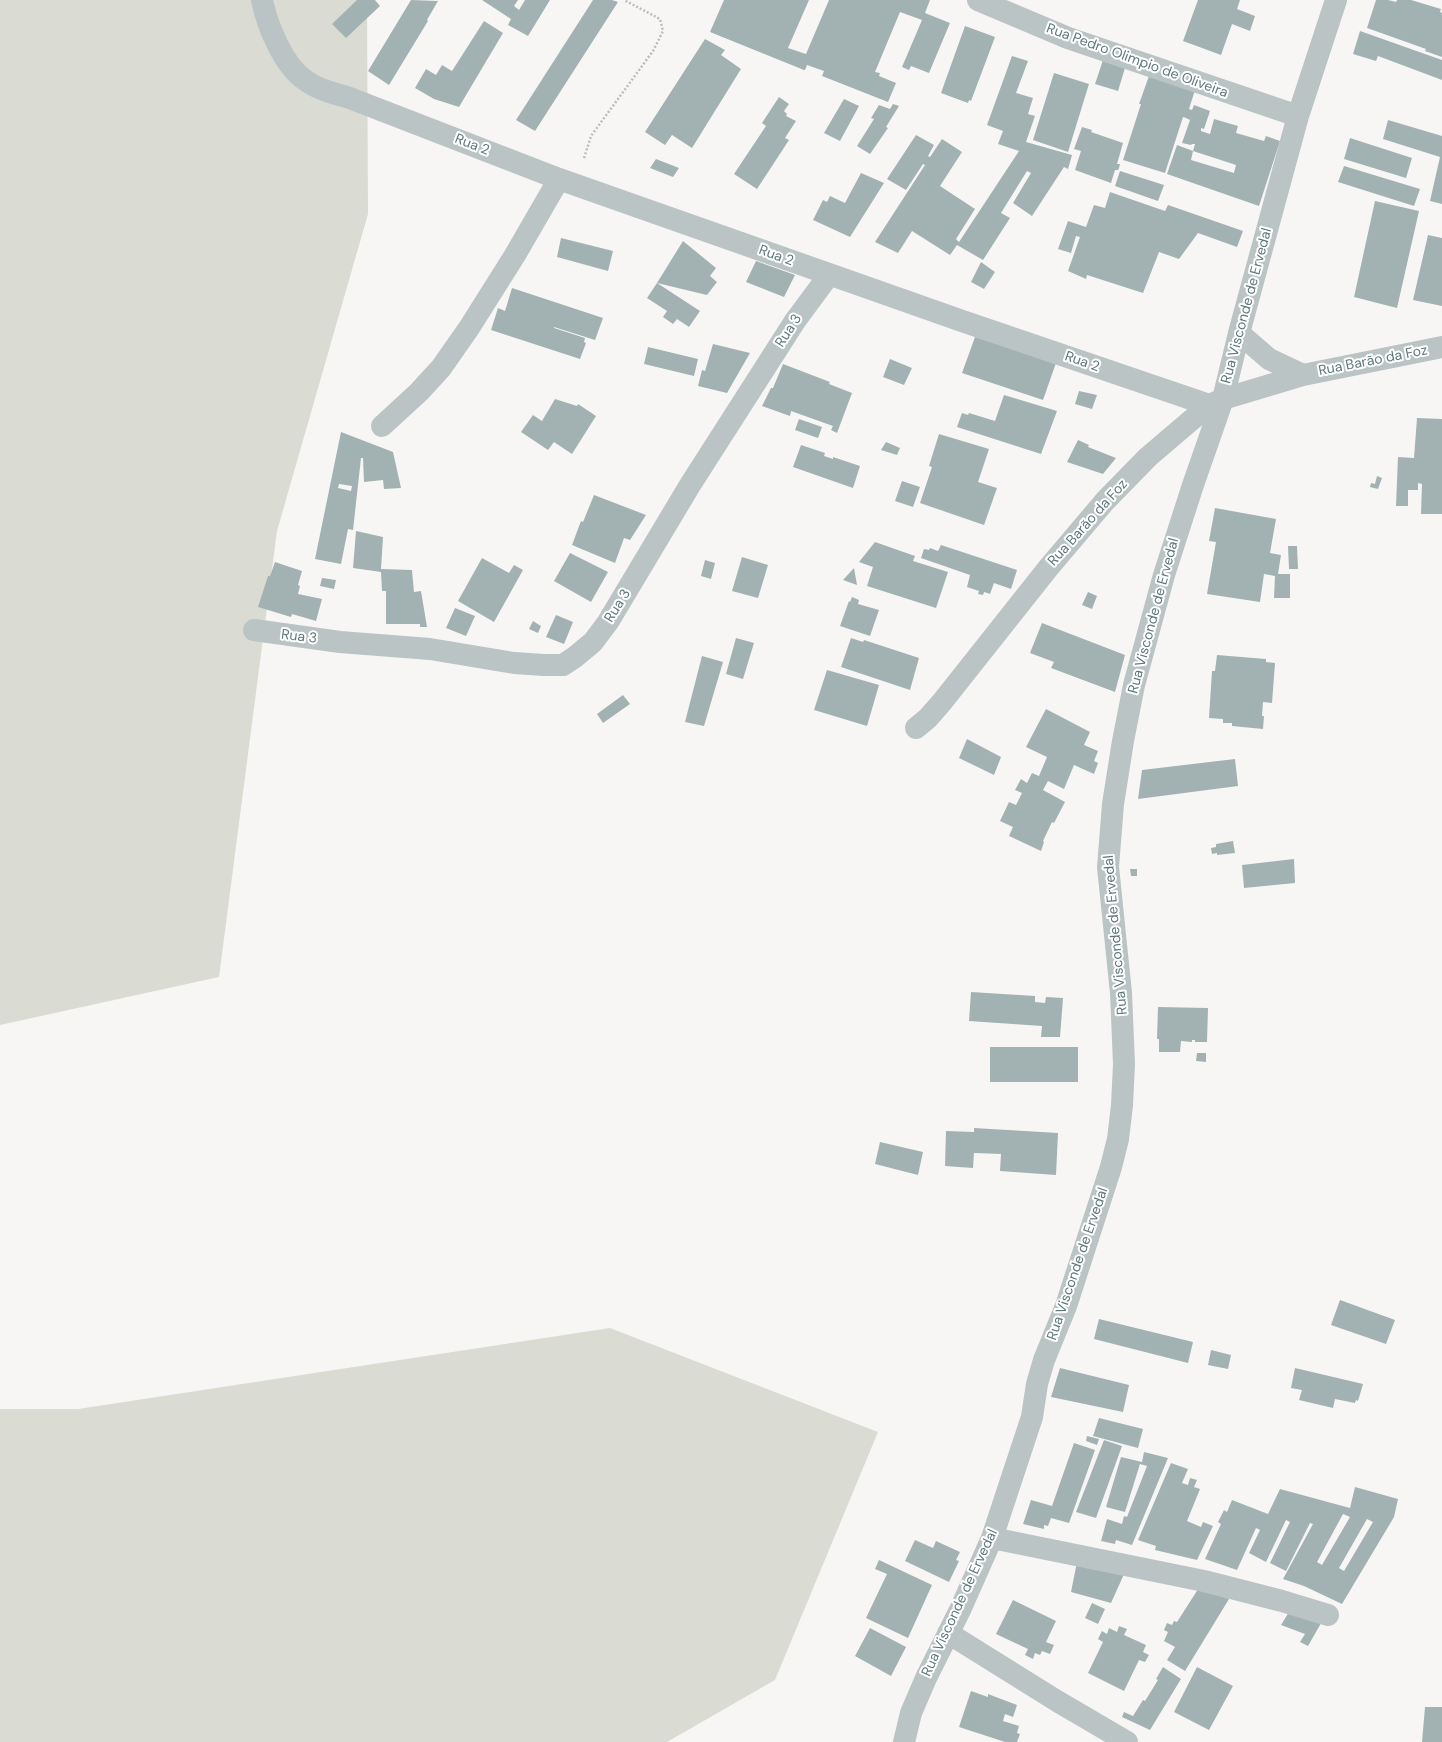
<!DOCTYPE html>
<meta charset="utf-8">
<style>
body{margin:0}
canvas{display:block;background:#f7f6f4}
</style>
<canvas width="1442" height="1742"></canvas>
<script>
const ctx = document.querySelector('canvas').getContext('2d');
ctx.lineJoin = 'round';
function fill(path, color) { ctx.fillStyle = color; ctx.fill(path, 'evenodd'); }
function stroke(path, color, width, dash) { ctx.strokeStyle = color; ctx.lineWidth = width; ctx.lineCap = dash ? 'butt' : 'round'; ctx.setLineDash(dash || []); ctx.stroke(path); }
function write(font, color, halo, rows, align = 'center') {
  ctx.font = font + ' "DM Sans",sans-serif'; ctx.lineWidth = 4; ctx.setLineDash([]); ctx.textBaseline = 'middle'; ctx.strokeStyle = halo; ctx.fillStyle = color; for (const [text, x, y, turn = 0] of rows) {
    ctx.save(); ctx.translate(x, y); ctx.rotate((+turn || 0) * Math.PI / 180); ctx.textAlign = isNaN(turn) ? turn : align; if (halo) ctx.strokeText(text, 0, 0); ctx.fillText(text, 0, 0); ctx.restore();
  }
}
fill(new Path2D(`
 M0,0H367L368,214L277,531L219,977L0,1025Z
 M610,1328L878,1432L775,1680L667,1742H0V1409H78Z`), '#dadcd3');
fill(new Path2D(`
 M357,0H375L380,6L346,38L332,24Z
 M411,0L438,1L427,20L428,21L389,85L368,71Z
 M482,0H518L514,6L519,10L525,0H550L528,36L508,25L511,19Z
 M593,0H612L618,2L535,131L516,120Z
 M724,0H809L788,48L806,54L829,0H930L925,13L950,23L929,73L911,66L909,70L902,67L922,20L900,12L875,72L880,73L879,76L896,83L888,102L822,76L824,71L807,65L805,70H804L710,32Z
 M1198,0H1240L1237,9L1255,16L1250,31L1232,24L1221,55L1183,41Z
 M1376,0H1388L1396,2L1397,0H1411L1441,9L1440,12L1442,13V57L1425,51L1426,49L1367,28Z
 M484,21L503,33L459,107L434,99L415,88L426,69L436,75L442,65L452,71Z
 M965,26L995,37L971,101L969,100L968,103L941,93Z
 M1360,31L1442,60V80L1378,56L1376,61L1353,54Z
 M705,39L725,50L721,55L741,69L692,148L672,135L665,145L645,132Z
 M1012,56L1028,61L1016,93L1033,98L1028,114L1035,116L1026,142L1072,155L1068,169L1064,167L1032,216L1013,203L1031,173L1027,171L1001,213L1010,218L983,260L957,245L950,255L912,231L898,253L875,242L925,165L923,164L906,190L887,179L916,135L934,145L928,156L930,157L942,139L962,152L940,186L975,209L956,239L959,242L1019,151L998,144L1003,131L987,125Z
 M1103,60L1125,68L1118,91L1095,84Z
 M1054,73L1089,84L1068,152L1033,140Z
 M1149,76L1195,90L1189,109L1192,110L1194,105L1210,111L1204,129L1201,128V131L1210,134L1214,119L1238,126L1236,133L1264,141L1266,136L1280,141L1259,206L1167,174L1177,145L1193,151L1195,144H1192L1191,145L1182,143L1190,120L1186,118L1183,117L1165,173L1123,160L1141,104H1139ZM1193,151L1236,165L1234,173L1191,160Z
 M779,97L789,104L784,111L787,114L786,116L796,121L785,138L789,140L757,189L734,174L766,126L762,123Z
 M844,99L859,106L840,141L824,133Z
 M893,104L899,106L886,127L888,128L870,154L857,146L874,119L871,118L879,105L890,109Z
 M1388,120L1442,136V204L1430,201L1440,157L1383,139Z
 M1082,127L1092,130L1091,132L1123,143L1117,164H1120L1119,168L1118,170H1115L1111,183L1075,170L1081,151L1074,149Z
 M1350,138L1412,158L1406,178L1344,159Z
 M656,159L679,168L673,177L650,168Z
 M1344,166L1420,189L1414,206L1338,182Z
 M1120,171L1164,185L1158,201L1115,186Z
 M861,173L884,183L850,237L813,220L823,200L827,202L830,196L845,203Z
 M1110,192L1165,211L1168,205L1243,231L1237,247L1198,233L1179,259L1159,252L1143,293L1087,275L1086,279L1068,271L1080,237L1076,236L1071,253L1058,249L1068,221L1086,227L1094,205L1105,208Z
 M1375,201L1419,211L1397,308L1354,297Z
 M1428,235L1442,238V306L1413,300Z
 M561,238L613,251L608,271L557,257Z
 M683,241L716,268L710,276L717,282L707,295L657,283Z
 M756,261L795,275L784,297L746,282Z
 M981,262L995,272L984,289L971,282Z
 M657,283L700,311L689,327L677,319L673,324L663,317L667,311L647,298Z
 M512,288L603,318L595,340L554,327V328L585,338L584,342L586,343L580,359L491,330L498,308L505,311Z
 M975,337L1056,363L1043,400L962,373Z
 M713,344L750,353L727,393L698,386L702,370L705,371Z
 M648,347L698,359L694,376L644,364Z
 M890,359L912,368L904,385L883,377Z
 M783,364L830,382L829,384L852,393L837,433L831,430L833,426L791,411L790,416L762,406L771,388H773Z
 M1079,391L1097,395L1092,409L1075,404Z
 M1004,395L1057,411L1041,454L957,427L962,413L968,415L969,413L995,421Z
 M555,399L577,406L578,404L596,416L572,454L554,442L548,450L521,432L533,415L542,421Z
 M1417,418L1442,419V514H1421L1422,484L1418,483V490H1408V506H1396L1398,457L1414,458Z
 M799,419L822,427L818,438L795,430Z
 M341,432L393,452L401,488L384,489L383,480L364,482L363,458H361L353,530L348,529L341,564L315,559ZM339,484L352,486L351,491L338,488Z
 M939,434L989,449L978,482L997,488L984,525L920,503L932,467L929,466Z
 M1078,440L1089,445L1088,447L1116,458L1103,474L1067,462Z
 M886,442L900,448L897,455L881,450Z
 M801,445L825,453L824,456L833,459V457L860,466L853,488L793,467Z
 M1377,476L1382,478L1378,489L1370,487L1371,483L1375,484Z
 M902,481L920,487L913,507L895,501Z
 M594,495L646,515L630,540L624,538L615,563L572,545L581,521L583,522Z
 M1215,508L1276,519L1270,553L1281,555L1278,574H1290V598H1274L1275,576L1264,574L1260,602L1207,594L1216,542L1209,541Z
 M356,531L383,537L381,569L412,570L414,592L421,591L427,627H420V624H386V591H382L381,572L353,568Z
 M875,542L915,556L913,561L948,572L936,608L867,586L873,567L859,562Z
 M941,545L1017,570L1011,589L994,583L990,594L984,592L983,595L978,594L979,591L967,587L970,575L921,558L924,549L929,550L930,548L938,551Z
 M1288,546H1297L1298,569H1289Z
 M570,553L608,572L591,602L554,581Z
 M742,557L768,565L758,598L732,591Z
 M482,558L509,573L514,565L523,570L494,622L458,601Z
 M705,560L715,563L711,579L701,576Z
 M275,562L302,571L298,585L300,586L298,594L322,599L316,621L292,614L291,617L258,607L268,576H270Z
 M854,568L857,585L843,580Z
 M322,578L336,580L334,589L320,586Z
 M1088,592L1097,596L1092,609L1082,605Z
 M852,597L859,600L858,604L879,610L870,636L840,626L849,601L850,602Z
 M455,608L475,616L466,636L446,628Z
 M556,615L573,622L564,644L546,637Z
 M533,621L541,626L538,633L529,629Z
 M1042,623L1125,655L1115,692L1051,668L1054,662L1030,653Z
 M736,638L754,643L743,679L726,674Z
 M851,638L863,642L864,640L919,658L910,690L841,667Z
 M1217,655L1266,659V662L1275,663L1272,703L1263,702L1262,716H1264L1263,729L1232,726V723H1223V719L1209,718L1212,671H1215Z
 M702,656L723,662L704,726L685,722Z
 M827,670L879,685L867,726L814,710Z
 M623,695L630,704L603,723L597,714Z
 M1046,709L1090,732L1084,745L1098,751L1094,761L1098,763L1094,774L1074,765L1064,789L1048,781L1043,790L1065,802L1054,823L1052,822L1043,841L1044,842L1041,851L1009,836L1013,827L1000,821L1009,802L1016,805L1022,793L1015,790L1021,779L1027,783L1032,773L1039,776L1047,757L1026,747Z
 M967,739L1001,757L994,775L959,758Z
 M1235,759L1238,786L1138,799L1142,770Z
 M1233,841L1235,853L1217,855V853L1212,854L1211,848L1216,847V844Z
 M1294,859L1295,883L1244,888L1242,865Z
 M1130,869H1137V876H1131Z
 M971,992L1035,996V1002L1045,1003L1046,997L1063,998L1060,1037H1041L1042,1026L969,1021Z
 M1158,1007L1208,1008L1207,1042H1195V1040H1192V1042L1181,1041L1180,1052H1159V1039H1157Z
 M990,1047H1078V1082H990Z
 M1197,1053H1206V1062L1196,1061Z
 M974,1128L1058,1133L1056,1175L1000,1171L1001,1154L974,1153L973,1168L945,1166L946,1131L974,1132Z
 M880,1142L923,1152L918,1175L875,1164Z
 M1340,1300L1395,1320L1386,1344L1331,1325Z
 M1099,1319L1193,1342L1188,1363L1094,1339Z
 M1211,1350L1231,1355L1228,1369L1208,1365Z
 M1060,1368L1129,1385L1123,1412L1051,1397Z
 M1295,1368L1363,1384L1358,1401L1356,1400L1355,1403L1335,1399L1333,1408L1299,1400L1302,1390L1291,1388Z
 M1099,1418L1143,1429L1138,1448L1093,1436Z
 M1087,1436L1099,1439L1097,1445L1086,1441Z
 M1104,1440L1122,1446L1096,1518L1076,1512Z
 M1074,1443L1095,1450L1069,1523L1051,1518L1048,1526L1044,1525V1529L1023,1524L1031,1500L1052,1506Z
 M1144,1452L1168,1458L1132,1545L1116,1540L1115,1544L1101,1541L1107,1519L1122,1524L1124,1516L1127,1517L1147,1466L1140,1464L1125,1512L1106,1507L1121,1457L1142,1462Z
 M1171,1463L1188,1469L1182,1483L1188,1485L1190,1478L1197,1480L1194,1487L1200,1489L1187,1521L1201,1527L1203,1522L1213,1526L1197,1560L1155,1550L1156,1546L1138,1540Z
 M1355,1487L1398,1499L1394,1517L1342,1604L1304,1586L1283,1579L1313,1524L1310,1523L1286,1571L1270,1563L1290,1522L1286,1520L1266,1562L1249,1553L1260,1530L1256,1528L1237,1570L1205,1559L1221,1524L1218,1522L1224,1510L1227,1512L1232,1500L1268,1514L1280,1489L1350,1508ZM1343,1514L1350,1517L1322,1565L1317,1562ZM1367,1519L1373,1522L1344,1571L1339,1568Z
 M915,1540L933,1548L936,1541L960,1552L956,1560L959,1561L949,1582L905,1561Z
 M879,1560L932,1585L908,1638L866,1618L887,1574L875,1569Z
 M1077,1562L1125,1572L1111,1603L1071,1592Z
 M1202,1583L1229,1599L1185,1671L1167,1660L1175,1647L1164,1641L1168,1632L1164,1630L1167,1623L1172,1625L1174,1621L1177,1622Z
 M1013,1600L1056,1621L1046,1642L1054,1645L1050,1654L1042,1651L1040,1655L1035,1653L1033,1659L1025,1655L1028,1649L996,1634Z
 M1092,1603L1105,1609L1098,1624L1085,1618Z
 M1289,1612L1324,1618L1308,1646L1300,1642L1305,1634L1281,1625Z
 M1119,1626L1127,1629L1124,1635L1146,1645L1143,1652L1149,1655L1145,1662L1139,1660L1124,1691L1088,1673L1103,1642L1098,1639L1102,1631L1107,1634L1109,1628L1117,1632Z
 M870,1628L906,1647L891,1676L855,1656Z
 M1163,1667L1181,1679L1150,1730L1122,1717L1124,1712L1133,1716L1143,1700L1145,1701L1158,1680L1156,1679Z
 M1197,1667L1233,1686L1209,1730L1174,1712Z
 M971,1691L988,1697V1694L1017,1705L1013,1717L1005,1714L1003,1721L1019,1726L1017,1733L1020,1734L1017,1742H1005L959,1727Z
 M1425,1707H1442V1742H1422Z`), '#a2b2b3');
stroke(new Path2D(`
 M584,158L591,136L653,51L663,31L660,19L624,0`), '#b8bebf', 2.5, [2, 2]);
stroke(new Path2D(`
 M262,0C267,25 283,65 305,80C317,89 332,93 347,97L559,179L965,322L1209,405
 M978,0L1068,38L1298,116
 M1239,333L1269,359L1303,375
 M382,426L419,392L441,368L469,328L515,255L559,179
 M254,630L340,642L430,649L514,663L544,665H563L575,657L593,642L608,622L690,485L795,321L829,275
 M916,728L928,718L942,702L1049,567L1105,501L1148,457L1209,405L1223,399L1303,375L1442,347
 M992,1538L1204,1581L1282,1601L1328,1615
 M948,1633L1057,1701L1127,1742
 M904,1742L911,1713L926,1678L960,1610L992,1538L1032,1417L1037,1384L1044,1360L1066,1306L1111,1167L1118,1139L1122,1105L1124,1064L1121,993L1108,867L1113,804L1123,741L1134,685L1164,575L1193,485L1223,399L1239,333L1298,116L1336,0`), '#bbc4c5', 22);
write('14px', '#5d787a', '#fff', [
 ["Rua Pedro Olimpio de Oliveira",1137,61,20],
 ["Rua 2",472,145,21],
 ["Rua 2",776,256,20],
 ["Rua Visconde de Ervedal",1247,306,-75],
 ["Rua 3",789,331,-57],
 ["Rua Barão da Foz",1373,361,-11],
 ["Rua 2",1082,362,19],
 ["Rua Barão da Foz",1088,523,-48],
 ["Rua 3",618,606,-58],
 ["Rua Visconde de Ervedal",1154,616,-75],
 ["Rua 3",299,637,7],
 ["Rua Visconde de Ervedal",1116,935,-95],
 ["Rua Visconde de Ervedal",1078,1264,-71],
 ["Rua Visconde de Ervedal",960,1603,-65]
]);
</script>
